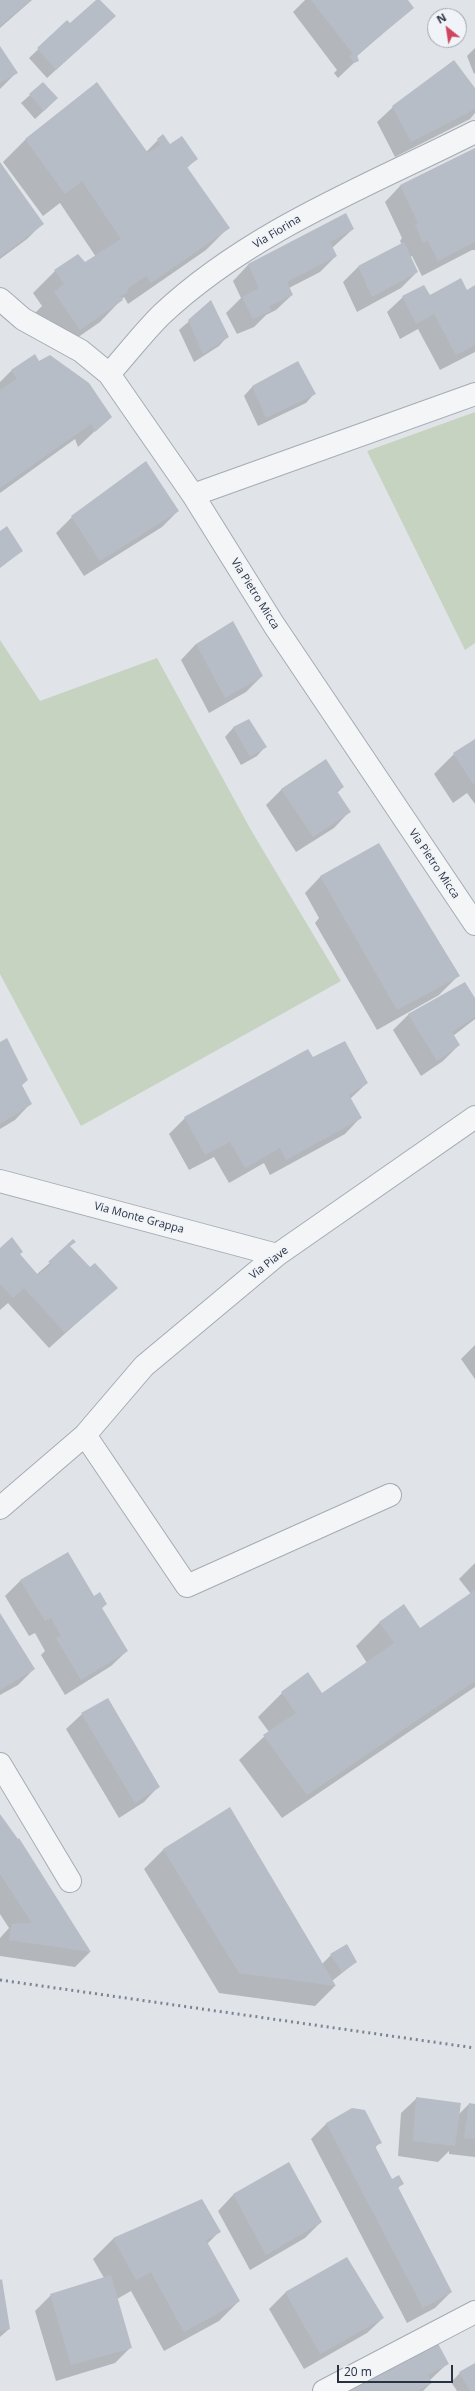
<!DOCTYPE html>
<style>
body{margin:0}
#map{position:relative;width:475px;height:2391px;overflow:hidden;background:#e0e4e9;font-family:"Open Sans",sans-serif}
canvas{display:block}
.north{position:absolute;left:427px;top:8px;width:40px;height:40px;box-sizing:border-box;background:#f0f3f7;border:1px solid #a0a6ae;border-radius:50%;rotate:330deg;font-size:11px;font-weight:700;line-height:16px;text-align:center;color:#293241}
.north::after{content:'';display:block;margin:auto;width:14px;height:18px;background:#cf455e;clip-path:polygon(50% 0,100% 100%,50% 72%,0 100%)}
.scale{position:absolute;left:337px;top:2365px;width:116px;height:18px;box-sizing:border-box;border:2px solid #293241;border-top:0;padding-left:5px;font-size:12px;line-height:14px;white-space:nowrap;color:#293241;-webkit-text-stroke:3px #f0f3f7;paint-order:stroke}
</style>
<div id="map">
<canvas width="475" height="2391"></canvas>
<div class="north">N</div>
<div class="scale">20 m</div>
</div>
<script>
const ctx = document.querySelector('canvas').getContext('2d');
ctx.lineJoin = 'round';
function fill(path, color) { ctx.fillStyle = color; ctx.fill(path, 'evenodd'); }
function stroke(path, color, width, dash) { ctx.strokeStyle = color; ctx.lineWidth = width; ctx.lineCap = dash ? 'butt' : 'round'; ctx.setLineDash(dash || []); ctx.stroke(path); }
function write(font, color, halo, rows, align = 'center') {
  ctx.font = font + ' "Open Sans",sans-serif'; ctx.lineWidth = 3; ctx.setLineDash([]); ctx.textBaseline = 'middle'; ctx.strokeStyle = halo; ctx.fillStyle = color; for (const [text, x, y, turn = 0] of rows) {
    ctx.save(); ctx.translate(x, y); ctx.rotate((+turn || 0) * Math.PI / 180); ctx.textAlign = isNaN(turn) ? turn : align; if (halo) ctx.strokeText(text, 0, 0); ctx.fillText(text, 0, 0); ctx.restore();
  }
}
fill(new Path2D(`
 M475,412V643L465,650L367,451Z
 M0,640L40,701L157,658L251,830L341,981L81,1126L0,974Z`), '#c6d3c1');
fill(new Path2D(`
 M0,0H32L0,28Z
 M97,0L115,16L47,78L29,58L67,22L70,25Z
 M305,0H406L412,8L356,57L357,60L338,78L334,73L337,70L293,12Z
 M0,48L17,72L0,89Z
 M475,48V73L474,74L467,56Z
 M97,83L146,152L158,140L197,158L186,169L228,228L206,250L128,304L124,297L122,299L100,322L58,351L33,315L42,306L33,293L55,271L85,264L96,257L60,203L43,216L3,162L25,140Z
 M475,90V113L470,119L395,157L377,122L393,107Z
 M30,95L48,107L35,119L21,103Z
 M475,149V250H472L422,276L412,256L410,257L417,272L401,288L357,312L343,282L358,267L402,245L400,241L402,238L385,202L400,186Z
 M0,164L42,224L27,239L0,259Z
 M345,215L353,229L332,248L336,256L320,272L289,288L292,295L276,310L266,315L254,327L237,334L226,313L241,298L233,281L248,265Z
 M475,286V352L440,370L418,329L400,339L387,312L403,297L467,292Z
 M211,302L227,337L219,346L194,362L179,330Z
 M35,356L39,363L111,416L78,447L75,439L0,493V382L11,371Z
 M298,362L314,394L306,403L258,426L244,396L252,387Z
 M178,511L162,527L84,576L56,533L72,517Z
 M0,532L22,551L0,568Z
 M196,644L262,676L246,692L209,713L181,660Z
 M249,720L265,747L257,756L241,765L225,737L233,728Z
 M475,740V804L467,793L453,803L434,774L454,754Z
 M343,787L337,793L349,812L334,828L296,852L266,805L282,789Z
 M378,844L459,975L439,995L377,1030L315,923L319,918L305,893L320,877Z
 M465,983L475,1000V1019L453,1036L459,1045L443,1061L421,1076L393,1030L408,1015Z
 M0,1043L30,1104L15,1120L0,1129Z
 M312,1059L367,1083L350,1099L360,1118L345,1134L270,1175L264,1163L229,1183L214,1157L189,1170L169,1134L185,1118Z
 M74,1242L69,1247L90,1268L116,1288L49,1348L8,1303L0,1310V1249L19,1254L37,1274Z
 M475,1345V1379L461,1359Z
 M475,1563V1687L282,1818L239,1760L269,1732L258,1717L282,1693L322,1695L367,1663L356,1646L380,1622L420,1629L471,1594L459,1579Z
 M21,1580L101,1609L127,1651L111,1666L65,1695L41,1655L45,1651L35,1633L29,1636L5,1596Z
 M0,1615L34,1669L18,1685L0,1695Z
 M82,1714L159,1786L144,1802L119,1818L66,1729Z
 M0,1815L90,1952L75,1967L0,1956V1938L9,1928L0,1914Z
 M164,1849L322,1964L331,1955L356,1962L332,1981L335,1986L315,2006L219,1993L144,1869Z
 M417,2098L458,2115L469,2104L475,2105V2157L449,2154V2151L438,2162L398,2156L401,2113Z
 M327,2123L380,2142L375,2148L392,2180L402,2184L398,2188L451,2292L435,2308L407,2323L311,2139Z
 M289,2163L321,2222L305,2238L250,2270L218,2211L233,2195Z
 M202,2200L219,2232L207,2244L239,2301L219,2321L164,2351L131,2291L117,2299L131,2347L115,2363L56,2381L35,2311L51,2295L104,2278L93,2259L113,2239Z
 M347,2258L383,2318L367,2333L304,2369L269,2309L285,2293Z
 M0,2281L9,2329L0,2337Z
 M448,2363L430,2380L431,2383L423,2391H337Z
 M475,2364V2391H457L451,2382L460,2373Z`), '#0003');
fill(new Path2D(`
 M0,0H31L0,26Z
 M96,0H100L116,16L56,70L37,48L67,20L70,23Z
 M311,0H408L414,8L357,55L359,61L354,63L349,56L353,54Z
 M0,46L18,73L0,83Z
 M454,60L475,88V109L411,142L392,106Z
 M43,82L58,98L44,111L29,94Z
 M97,82L148,153L160,145L157,139L163,134L170,144L182,136L198,159L187,167L230,228L151,283L146,276L127,289L128,292L121,296L123,300L80,330L54,292L64,284L54,270L78,254L85,262L121,239L82,181L65,194L25,139Z
 M475,148V242L438,261L428,241L423,243L415,224L418,223L400,185Z
 M0,162L44,224L0,257Z
 M346,213L354,229L330,242L337,256L287,282L293,295L269,306L271,311L253,319L242,297L259,288L248,264Z
 M404,242L418,272L372,297L358,266Z
 M461,278L467,290L475,285V345L456,355L434,314L416,324L402,296L424,285L430,295Z
 M211,300L229,337L203,354L188,320Z
 M35,354L39,361L50,355L89,383L112,417L95,432L91,424L0,488V390L17,379L11,370Z
 M298,361L316,394L266,418L252,386Z
 M146,461L179,511L100,561L71,516Z
 M7,526L23,551L0,567V531Z
 M233,621L263,676L225,698L196,644Z
 M249,719L267,747L250,757L233,727Z
 M475,739V783L473,784L453,753Z
 M326,759L344,787L337,791L351,812L313,837L281,789Z
 M379,843L460,976L397,1010L320,876Z
 M465,982L475,998V1017L452,1032L460,1045L437,1061L408,1014Z
 M7,1038L28,1080L22,1085L32,1104L0,1124V1042Z
 M345,1041L368,1083L349,1095L362,1118L286,1160L280,1148L245,1168L230,1142L205,1155L184,1117L308,1049L313,1057Z
 M12,1237L23,1252L20,1254L38,1275L52,1264L48,1262L73,1239L76,1242L70,1246L90,1267L95,1263L118,1288L65,1333L24,1288L13,1298L0,1284V1248Z
 M68,1552L94,1596L100,1592L107,1604L102,1608L128,1651L81,1680L56,1638L61,1636L51,1618L45,1621L20,1580Z
 M475,1590V1681L307,1795L263,1735L296,1713L281,1692L308,1672L322,1693L394,1643L379,1622L404,1604L420,1628Z
 M0,1613L35,1669L0,1690Z
 M108,1698L160,1787L135,1803L81,1713Z
 M230,1807L336,1986L239,1973L163,1849Z
 M0,1814L18,1839L19,1838L91,1952L9,1940L12,1924L32,1923L0,1874Z
 M347,1944L357,1962L342,1972L330,1954Z
 M416,2097L461,2103L455,2146L413,2141Z
 M469,2103L475,2104V2139L464,2138Z
 M352,2108L365,2110L382,2143L375,2146L392,2179L399,2175L404,2184L398,2187L452,2292L423,2308L326,2123Z
 M289,2162L322,2222L266,2255L233,2194Z
 M202,2199L221,2232L206,2240L240,2301L184,2332L151,2272L136,2280L113,2238Z
 M347,2257L384,2318L320,2354L285,2292Z
 M111,2275L132,2348L71,2365L50,2294Z
 M2,2279L10,2329L0,2331V2280Z
 M435,2338L449,2364L428,2375L432,2383L417,2391H335Z
 M475,2363V2391H470L459,2372Z`), '#b7bdc6');
const minor = new Path2D(`
 M0,299L23,319L81,351L109,374L193,495L274,625L475,924
 M109,374C126,355 143,333 161,315C250,231 368,186 475,132
 M193,495L475,394
 M0,1181L277,1255
 M85,1435L187,1586L390,1495
 M0,1508L85,1435L144,1366L277,1255L475,1117
 M0,1764L70,1881
 M324,2391L475,2312`);
stroke(minor, '#a5abb3', 24);
stroke(minor, '#f3f5f7', 22);
stroke(new Path2D(`
 M0,1980L475,2048`), '#7a8493', 3, [2, 4]);
write('11px', '#293241', '#f0f3f7', [
 ["Via Fiorina",277,232,-31],
 ["Via Pietro Micca",255,594,58],
 ["Via Pietro Micca",434,864,56],
 ["Via Monte Grappa",139,1218,15],
 ["Via Piave",269,1263,-38]
]);
</script>
